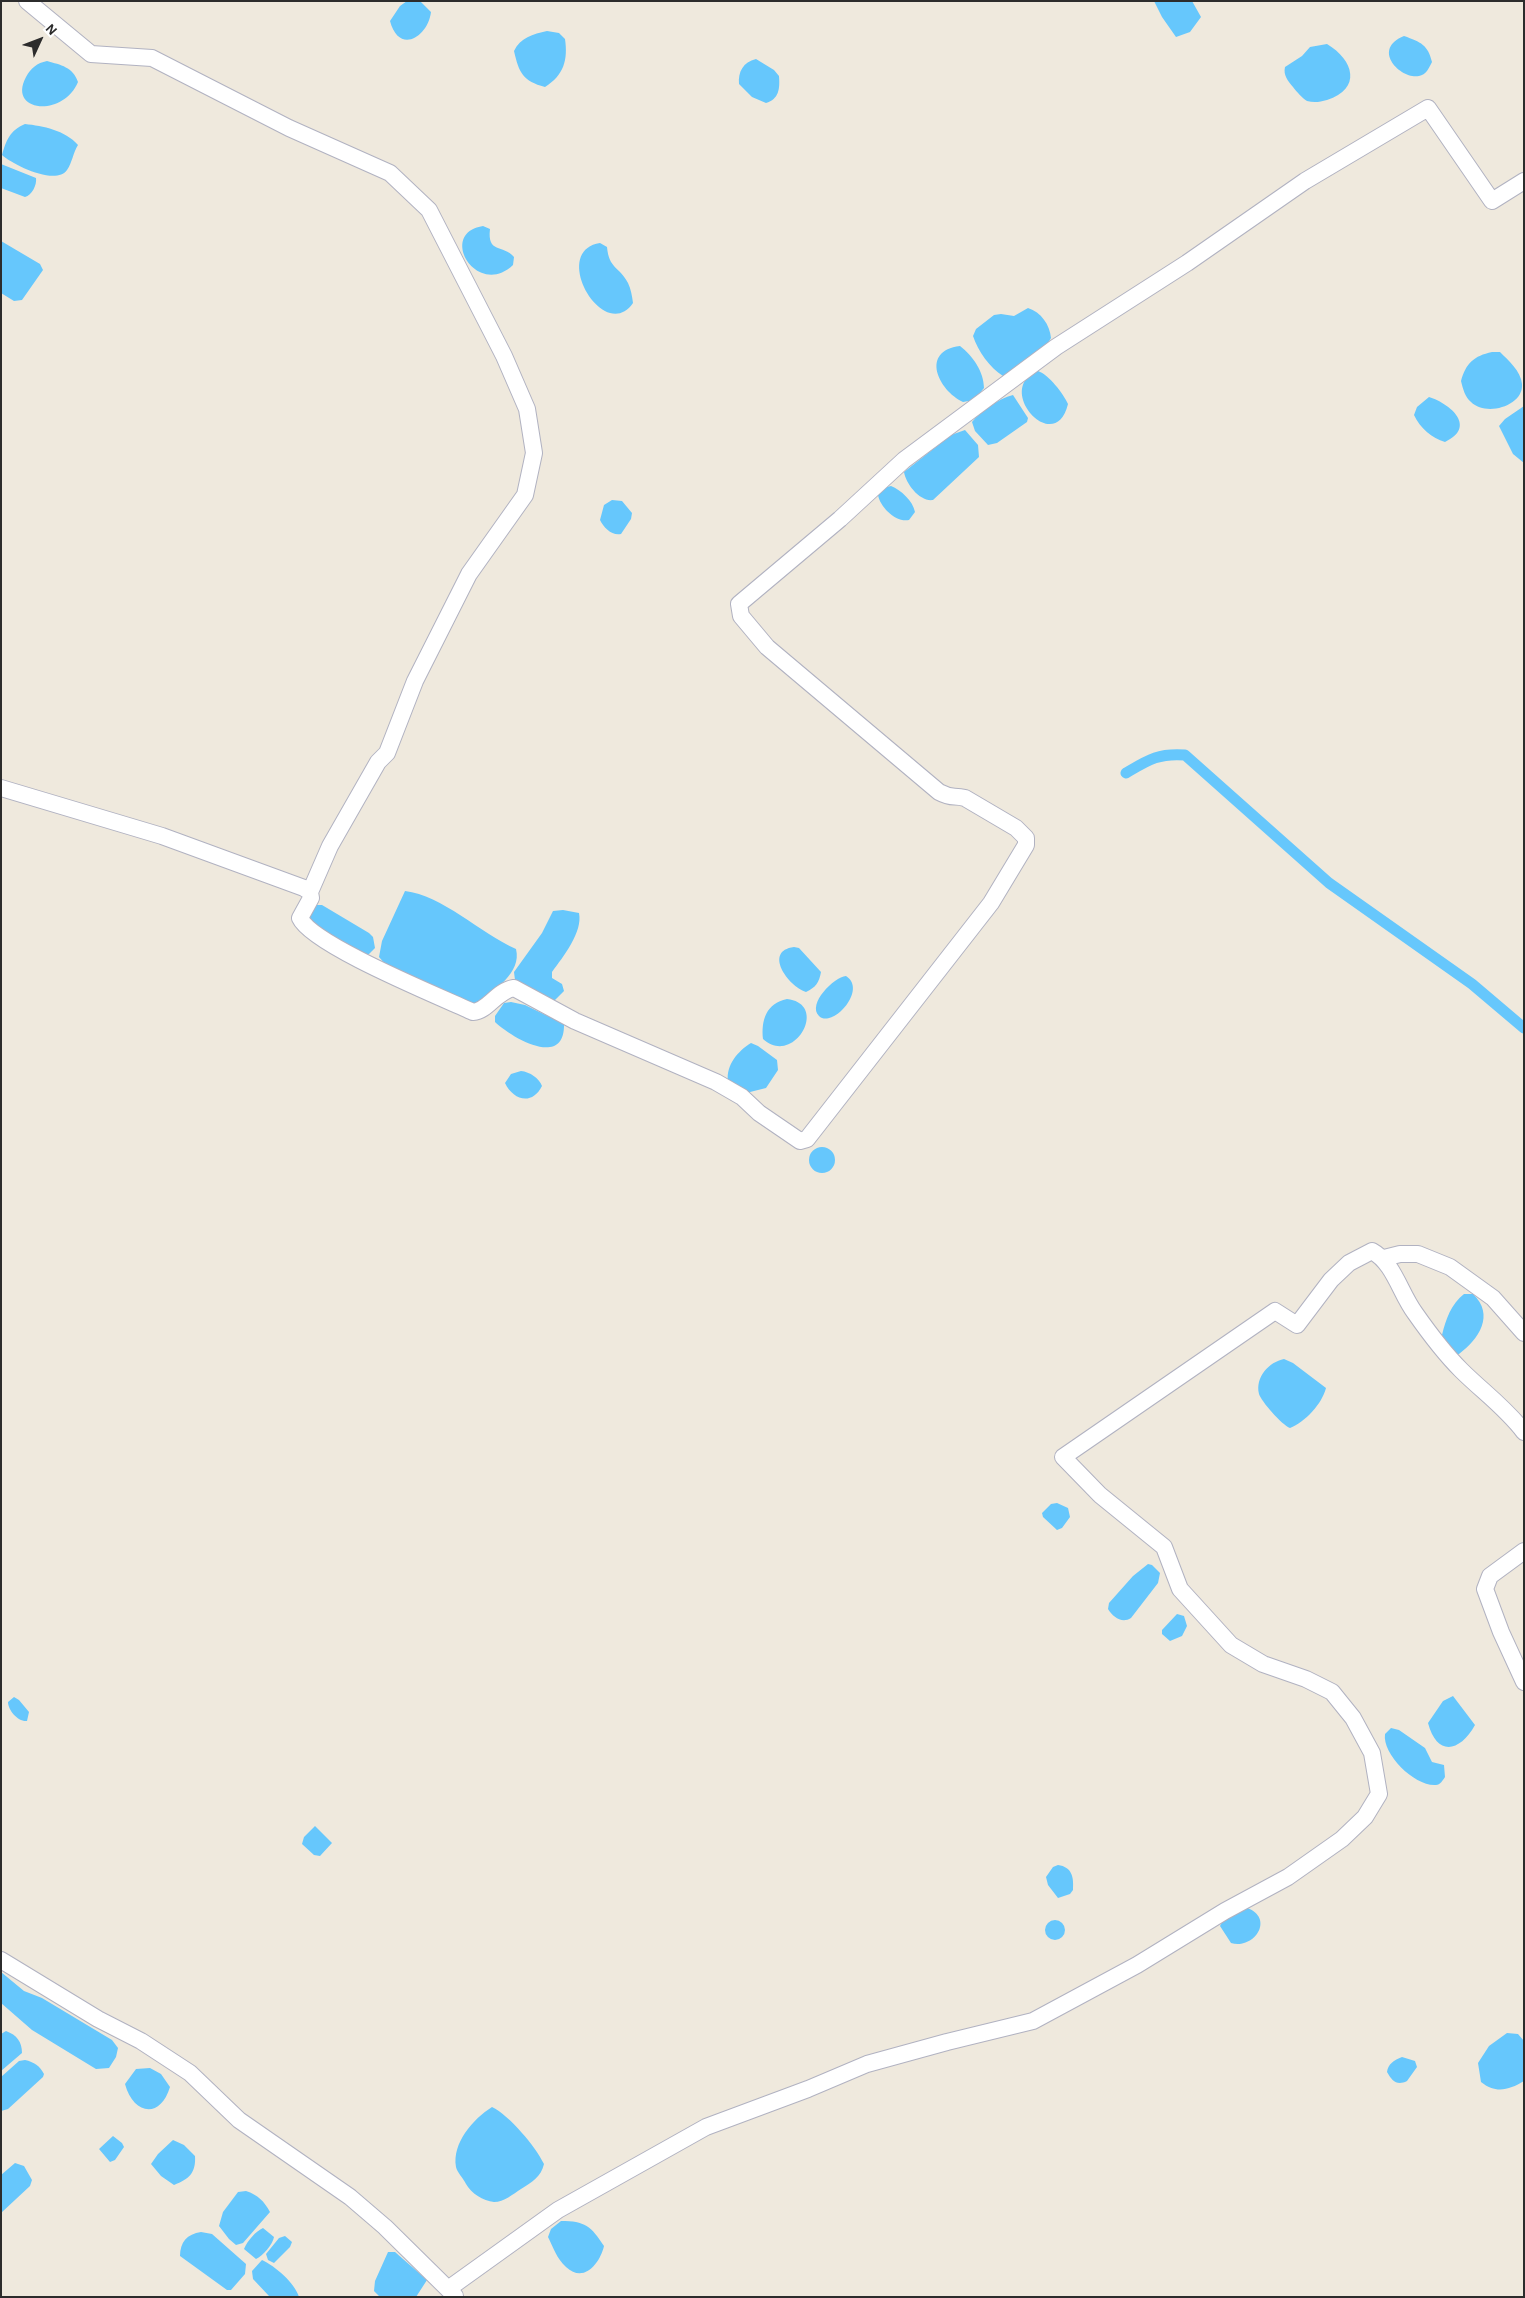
<!DOCTYPE html>
<style>
body{margin:0}
#map{position:relative;width:1525px;height:2298px;overflow:hidden;background:#efe9dd;font-family:"Alegreya Sans",sans-serif}
canvas{display:block}
.frame{position:absolute;inset:0;border:2px solid #2c2c2c;pointer-events:none}
.north{position:absolute;left:15px;top:15px;width:50px;height:50px;-webkit-text-stroke:4px #fff;paint-order:stroke;rotate:47deg;font-size:14px;font-weight:700;line-height:20px;text-align:center;color:#2c2c2c}
.north::after{content:'';display:block;margin:auto;width:18px;height:22px;background:#2c2c2c;clip-path:polygon(50% 0,100% 100%,50% 72%,0 100%)}
</style>
<div id="map">
<canvas width="1525" height="2298"></canvas>
<div class="frame"></div>
<div class="north">N</div>
</div>
<script>
const ctx = document.querySelector('canvas').getContext('2d');
ctx.lineJoin = 'round';
function fill(path, color) { ctx.fillStyle = color; ctx.fill(path, 'evenodd'); }
function stroke(path, color, width, dash) { ctx.strokeStyle = color; ctx.lineWidth = width; ctx.lineCap = dash ? 'butt' : 'round'; ctx.setLineDash(dash || []); ctx.stroke(path); }
fill(new Path2D(`
 M407,1H420L431,12C428,37 399,55 390,21L400,6Z
 M1154,1H1192L1201,17L1190,32L1176,37L1162,17Z
 M547,31L559,33L565,39C568,60 564,75 545,87C523,81 519,73 514,51C520,38 533,34 547,31Z
 M1404,36C1421,42 1428,45 1432,62C1429,68 1426,75 1419,76C1402,80 1370,50 1404,36Z
 M1327,44C1354,60 1362,89 1327,100C1320,102 1314,103 1307,101C1302,98 1297,92 1293,87C1288,81 1283,75 1285,67L1302,56L1310,47Z
 M756,59L774,70L779,76C780,89 779,99 766,103L752,97L739,84C738,72 743,62 756,59Z
 M47,61C61,65 73,67 78,82C63,118 7,112 26,77C31,68 37,63 47,61Z
 M25,124C43,126 65,130 78,145C73,153 72,163 67,170C56,186 13,165 2,155C6,141 10,130 25,124Z
 M1,164L36,178C37,185 32,195 25,197L1,188Z
 M483,226L490,229C487,254 503,244 514,257L513,265C477,299 437,233 483,226Z
 M1,241L40,264L43,270L22,300L14,301L1,293Z
 M600,243L607,247C609,269 619,266 628,283C631,289 632,296 633,303C604,345 549,251 600,243Z
 M1028,308C1041,312 1050,325 1051,338L1042,353L1003,376C990,368 978,351 973,336L976,329L994,315L1001,314L1014,316Z
 M960,346C973,356 984,372 984,388L974,400L963,402C938,390 920,351 960,346Z
 M1492,352H1500C1508,360 1521,371 1522,384C1524,406 1486,417 1471,402C1465,397 1463,389 1461,381C1466,363 1474,356 1492,352Z
 M1038,371C1049,375 1063,393 1068,404C1055,458 993,388 1038,371Z
 M1013,395L1028,418L1027,422L997,443L988,445L975,431L972,422C981,411 998,399 1013,395Z
 M1429,397C1451,404 1477,427 1445,442C1432,438 1420,428 1414,415L1417,407Z
 M1524,406V463L1513,454L1499,426L1505,419Z
 M965,430L978,445L979,457L933,500C920,502 906,484 904,472L951,435Z
 M891,486C901,490 913,501 915,512L909,520C896,523 880,507 878,495L883,488Z
 M612,500L622,501L632,513L631,519L621,534C612,536 604,528 600,520L604,505Z
 M405,891C442,895 480,933 516,949C522,973 494,990 477,1003H468L387,966L379,957L382,941Z
 M314,905H322L369,933L373,937L375,948L369,954L363,955L308,925L309,910Z
 M563,910L579,913C583,932 563,957 552,972V978L562,984L564,991L554,1001L527,990L515,980L514,972L542,933L553,911Z
 M794,947L799,948L821,972C819,983 816,987 806,992C788,986 763,951 794,947Z
 M846,976C868,990 832,1029 819,1016C807,1004 834,977 846,976Z
 M787,999C830,1004 794,1067 763,1039C761,1021 766,1003 787,999Z
 M511,1002L525,1005L564,1024C565,1069 512,1038 495,1022V1016L504,1003Z
 M751,1043L758,1046L777,1060L778,1070L766,1088L746,1093L728,1081C726,1065 738,1051 751,1043Z
 M521,1071C530,1072 539,1078 542,1086C532,1106 513,1100 505,1083L511,1074Z
 M809 1160a13 13 0 1 1 26 0a13 13 0 1 1-26 0Z
 M1464,1294H1473C1495,1315 1479,1339 1459,1354H1453L1442,1335C1446,1319 1451,1304 1464,1294Z
 M1284,1359L1293,1363L1326,1388C1322,1404 1305,1422 1290,1428C1282,1425 1261,1401 1259,1394C1255,1377 1269,1362 1284,1359Z
 M1057,1503L1068,1508L1070,1517L1062,1528L1057,1530L1043,1517L1042,1513L1051,1504Z
 M1148,1564L1152,1565L1160,1573L1158,1583L1131,1618C1122,1624 1113,1617 1108,1609L1109,1603L1133,1576Z
 M1177,1614L1184,1616L1187,1626L1182,1636L1170,1641L1162,1634V1630Z
 M1453,1696L1475,1725C1460,1752 1437,1757 1428,1723L1443,1701Z
 M14,1697L19,1700L29,1712L27,1721C18,1722 8,1710 8,1702Z
 M1391,1728L1399,1730L1425,1748L1432,1762L1444,1765L1445,1777C1443,1780 1440,1785 1436,1785C1416,1787 1382,1755 1385,1734Z
 M315,1826L332,1843L320,1856L314,1855L302,1844L304,1837Z
 M1058,1865C1072,1867 1074,1877 1073,1890L1070,1894L1058,1898L1048,1885L1046,1877L1053,1867Z
 M1245,1907C1276,1917 1255,1950 1231,1943L1220,1926L1223,1920Z
 M1045 1930a10 10 0 1 1 20 0a10 10 0 1 1-20 0Z
 M1,1972L24,1991L42,1998L112,2040L118,2048L116,2057L109,2068L96,2069L32,2030L1,2003Z
 M6,2031C17,2035 22,2042 22,2053L1,2071V2034Z
 M1507,2033L1518,2034L1524,2041V2081C1509,2090 1496,2094 1481,2082L1478,2063L1489,2046Z
 M1402,2057L1415,2061L1417,2067L1407,2081C1397,2086 1392,2081 1387,2072C1388,2064 1394,2060 1402,2057Z
 M25,2060C34,2062 40,2066 44,2074L43,2077L8,2109L1,2111V2077L19,2061Z
 M150,2068L161,2074L170,2087C160,2120 133,2114 125,2084L136,2069Z
 M492,2107C509,2115 536,2147 544,2164C541,2177 532,2182 521,2189C513,2194 504,2202 494,2202C483,2201 471,2193 466,2184C463,2178 457,2172 456,2167C452,2143 473,2119 492,2107Z
 M113,2136L122,2143L124,2147L115,2160L110,2162L99,2149Z
 M173,2140L184,2145L195,2156C196,2173 189,2179 174,2185L161,2176L151,2164L158,2154Z
 M15,2163L24,2166L32,2180L30,2186L1,2213V2175Z
 M246,2191C258,2195 264,2201 270,2212L243,2243L236,2245L229,2239L219,2226L223,2212L238,2192Z
 M561,2221C585,2221 591,2226 604,2246C600,2263 584,2284 566,2267C557,2259 553,2247 548,2237L551,2229Z
 M263,2228L274,2237C273,2244 263,2256 256,2259L244,2249C247,2241 256,2231 263,2228Z
 M201,2232L212,2234L246,2264L245,2274L231,2290H227L180,2256C180,2242 187,2234 201,2232Z
 M285,2236L292,2242L290,2247L274,2263L268,2260L266,2254L279,2238Z
 M388,2252H395L427,2280L416,2297H380L374,2291L375,2281Z
 M262,2260C275,2266 295,2283 299,2297L269,2296L253,2279L252,2271Z`), '#66c7fc');
stroke(new Path2D(`
 M1126,773C1148,760 1158,753 1185,755L1329,883L1472,984L1524,1028`), '#66c7fc', 11);
const minor = new Path2D(`
 M27,1L91,54L152,58L289,128L390,173L429,210L504,356L527,409L534,453L525,495L469,574L415,681L387,753L378,762L330,846L310,892
 M1,788L162,836L304,888L310,892L311,898L300,918C312,945 441,997 473,1012C488,1011 496,991 514,988L575,1021L716,1082L742,1097L759,1113L800,1141L807,1139L991,903L1026,845V838L1016,828L965,798C953,795 952,799 939,792L767,647L741,616L739,604L840,519L904,460L1056,347L1187,263L1305,181L1428,108L1492,201L1524,181
 M1384,1258L1400,1254H1418L1450,1267L1493,1298L1524,1333
 M1524,1551L1490,1576L1485,1589L1501,1632L1524,1682
 M1,1960L98,2019L141,2041L190,2073L239,2120L350,2197L385,2227L455,2296
 M448,2289L558,2210L706,2127L808,2089L867,2064L947,2042L1033,2021L1137,1965L1225,1911L1288,1877L1342,1839L1365,1817L1379,1794L1372,1753L1353,1718L1332,1692L1306,1679L1263,1664L1231,1645L1180,1589L1164,1547L1100,1495L1063,1457L1275,1311L1297,1325L1331,1280L1349,1263L1372,1251C1394,1263 1400,1293 1415,1313C1429,1333 1444,1353 1461,1370C1482,1391 1506,1408 1524,1432`);
stroke(minor, '#b1b2c1', 18);
stroke(minor, '#fff', 16);
</script>
